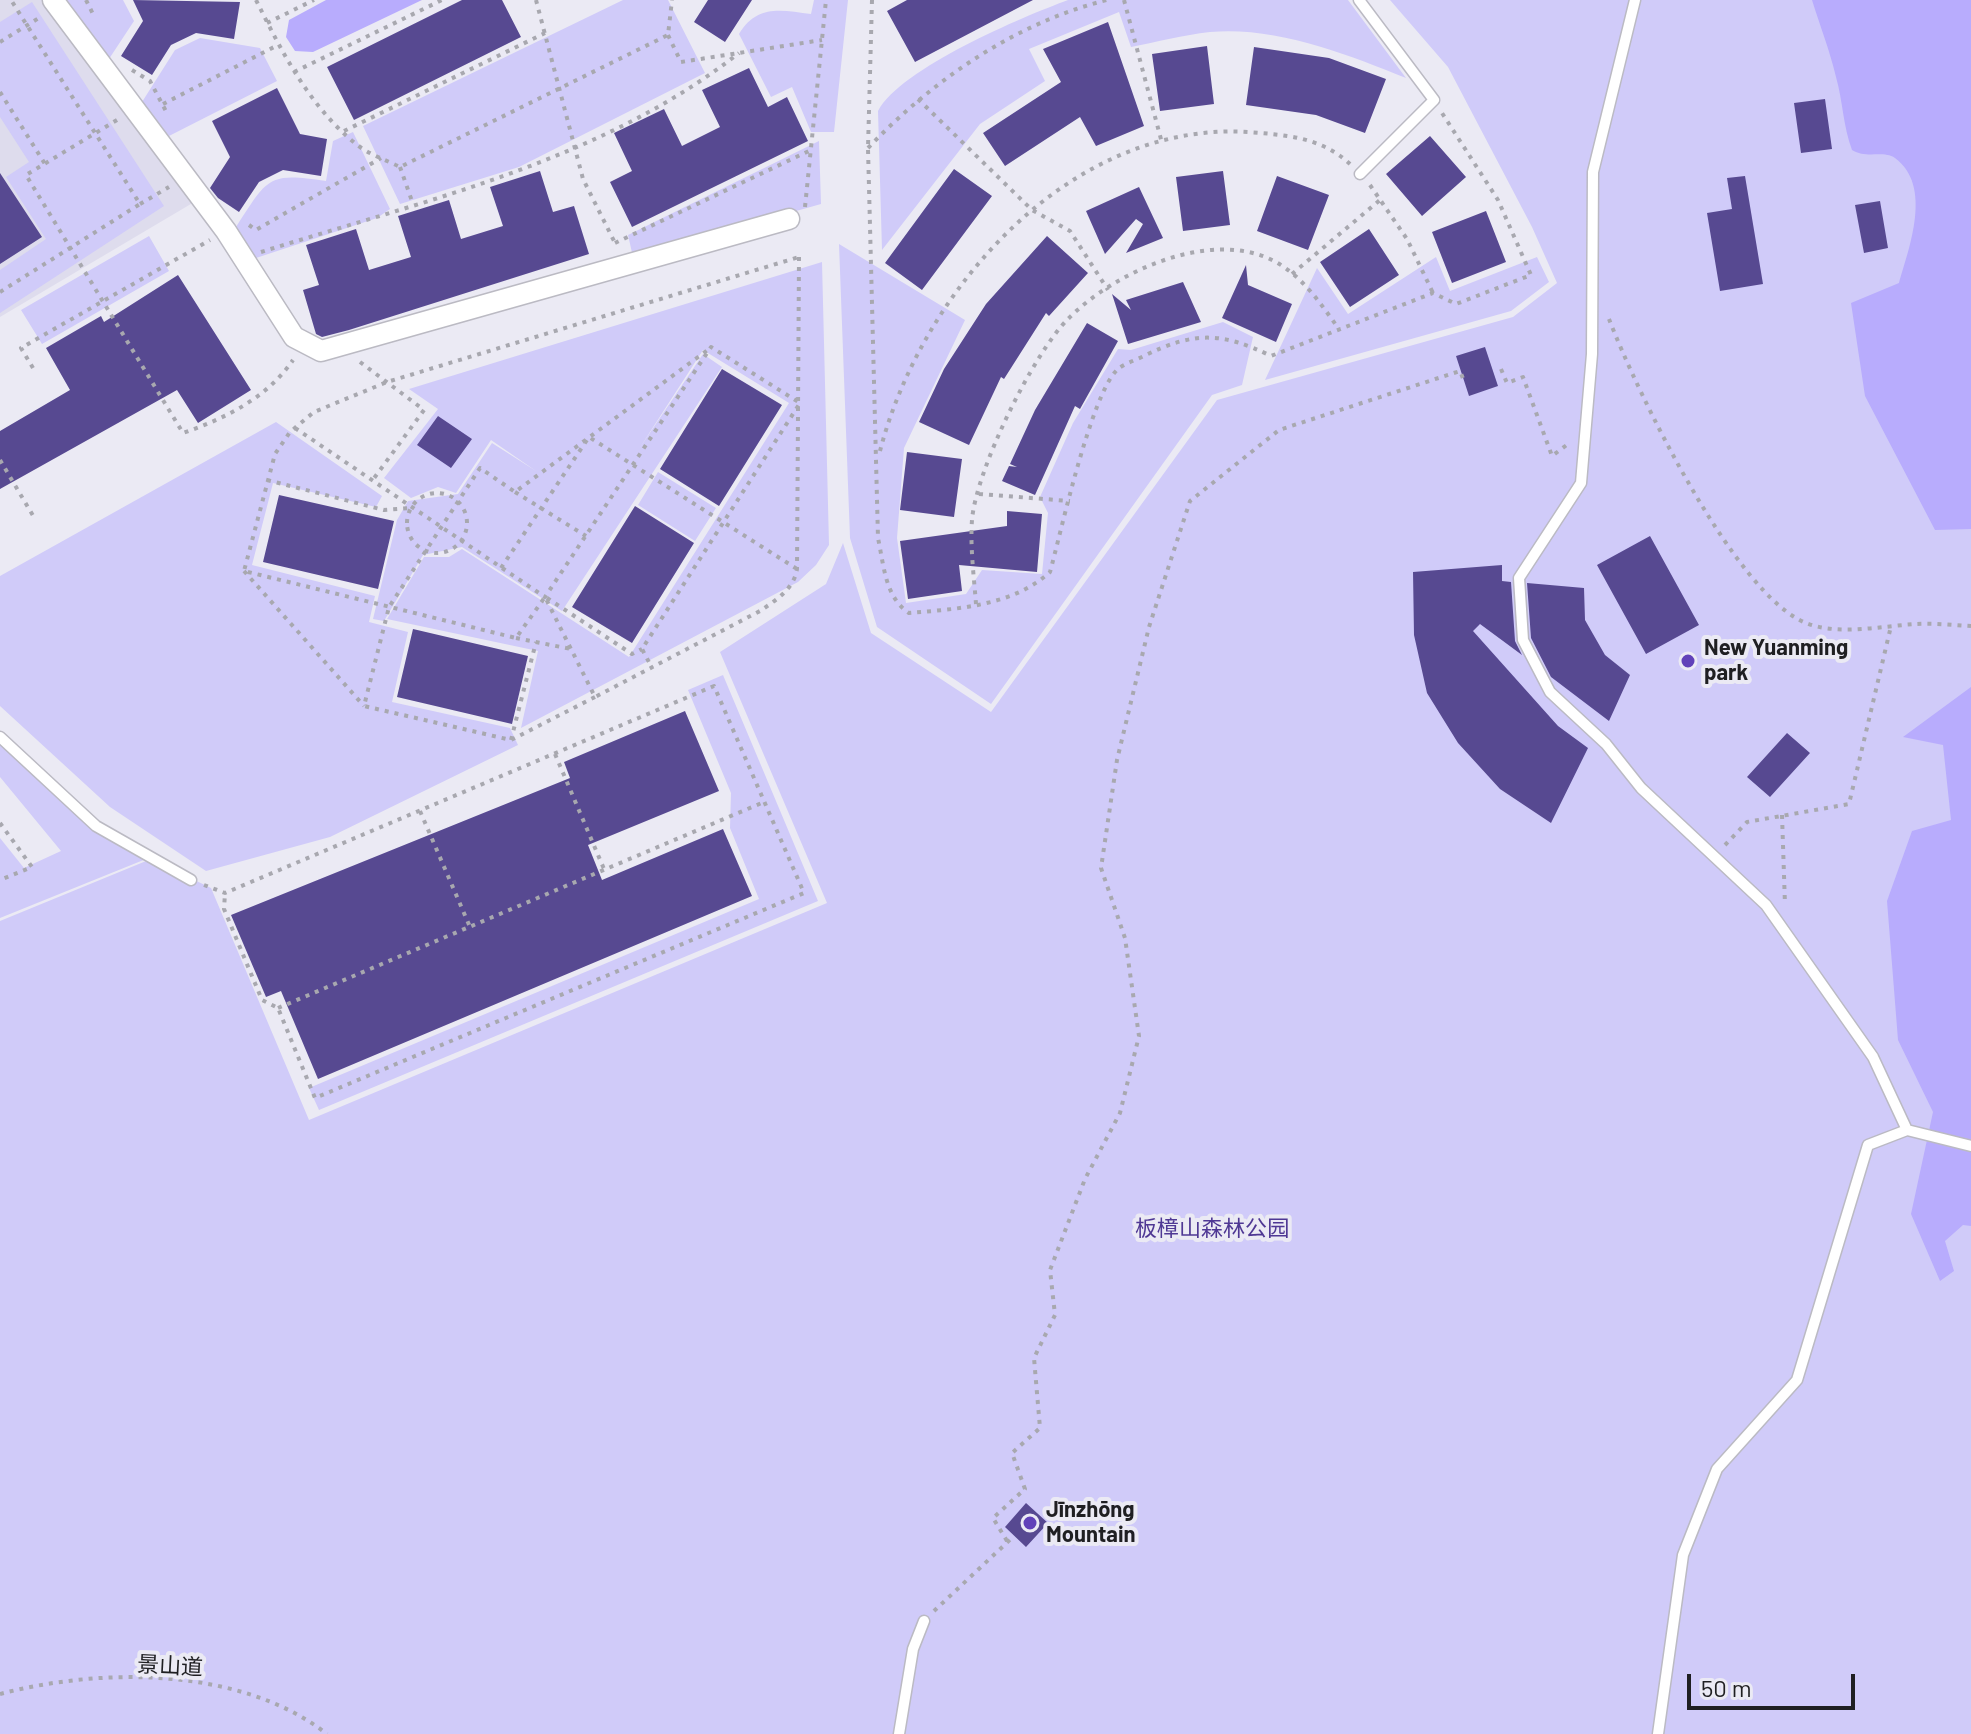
<!DOCTYPE html>
<meta charset="utf-8">
<style>
body{margin:0}
#map{position:relative;width:1971px;height:1734px;overflow:hidden;background:#ebeaf4;font-family:Barlow,sans-serif}
canvas{display:block}
.scale{position:absolute;left:1687px;top:1674px;width:168px;height:36px;box-sizing:border-box;border:4px solid #1f1f22;border-top:0;padding-left:10px;font-size:24px;line-height:28px;white-space:nowrap;color:#1f1f22;-webkit-text-stroke:6px #ebeaf4;paint-order:stroke}
</style>
<div id="map">
<canvas width="1971" height="1734"></canvas>
<div class="scale">50 m</div>
</div>
<script>
const ctx = document.querySelector('canvas').getContext('2d');
ctx.lineJoin = 'round';
function fill(path, color) { ctx.fillStyle = color; ctx.fill(path, 'evenodd'); }
function stroke(path, color, width, dash) { ctx.strokeStyle = color; ctx.lineWidth = width; ctx.lineCap = dash ? 'butt' : 'round'; ctx.setLineDash(dash || []); ctx.stroke(path); }
function write(font, color, halo, rows, align = 'center') {
  ctx.font = font + ' Barlow,"Noto Sans SC",sans-serif'; ctx.lineWidth = 8; ctx.setLineDash([]); ctx.textBaseline = 'middle'; ctx.strokeStyle = halo; ctx.fillStyle = color; for (const [text, x, y, turn = 0] of rows) {
    ctx.save(); ctx.translate(x, y); ctx.rotate((+turn || 0) * Math.PI / 180); ctx.textAlign = isNaN(turn) ? turn : align; if (halo) ctx.strokeText(text, 0, 0); ctx.fillText(text, 0, 0); ctx.restore();
  }
}
fill(new Path2D(`
 M0,0H53L201,198L0,317Z`), '#dedced');
fill(new Path2D(`
 M60,0H123L134,21L107,62Z
 M623,0H668L705,73L519,167L400,204L363,126Z
 M814,0H848L834,132H811L792,87L771,97L739,34C757,4 781,10 811,14Z
 M1068,0H1348L1406,78C1347,54 1275,26 1210,32C1183,35 1157,42 1131,47L1119,12L1029,49L1045,81L980,124L882,250L878,111C901,68 1022,17 1068,0Z
 M1390,0H1971V1734H0V921L151,859L211,888L309,1120L827,903L720,652L826,584L843,543L871,633L991,712L1217,400L1513,317L1557,283L1532,227L1448,67Z
 M32,2L164,206L0,313V270L46,239L6,177L29,162L0,117V22Z
 M200,38L260,48L277,81L169,136L142,102L175,50Z
 M353,132L390,209L377,218L253,259L236,227C268,178 267,172 326,181L333,141Z
 M819,141L821,204L633,257L628,235Z
 M149,236L169,271L42,344L21,310Z
 M839,244L965,320L904,448L897,538L906,603L966,594L982,570L1042,574L1048,513L1040,497L1073,423L1118,349L1131,350L1223,322L1253,337L1242,385L1212,395L991,704L877,627L850,538Z
 M1436,257L1450,291L1537,257L1549,282L1511,311L1265,380L1317,268L1348,314Z
 M822,262L829,545L816,565L798,582L521,728L538,651L387,619L424,557H449L462,549L629,657L789,403L703,350L639,449L703,354L722,367L562,611L462,547L423,555L384,621L373,619L397,520L408,501L458,494L492,443L536,471L491,440L456,493L438,487L411,498L384,478L438,409L409,389Z
 M276,422L382,496L376,507L273,483L252,565L375,596L369,622L408,632L392,702L510,728L518,745L330,837L206,871L110,807L0,706V576Z
 M658,472L716,508L695,541L638,505Z
 M723,675L818,901L319,1110L309,1088L759,899L730,828L731,793L688,690Z
 M0,741L94,828L146,859L0,918V838L24,868L61,851L0,777Z`), '#d0cbf9');
fill(new Path2D(`
 M326,0H422L313,52L295,51L286,37L289,20Z
 M1812,0H1971V529L1935,530L1865,396L1851,303L1899,283C1909,248 1933,186 1895,158C1883,150 1866,159 1852,150C1843,126 1843,102 1836,77C1830,51 1820,26 1812,0Z
 M1971,687V1226L1963,1225L1945,1241L1954,1271L1940,1281L1911,1214L1933,1112L1898,1040L1887,901L1912,831L1951,820L1943,745L1903,737Z`), '#b8acfd');
fill(new Path2D(`
 M133,0L240,2L234,39L196,33L171,45L152,75L121,56L143,21Z
 M462,0H502L521,37L354,120L327,67Z
 M708,0H752L725,42L694,22Z
 M907,0H1033L915,62L887,11Z
 M1108,22L1144,126L1096,146L1080,117L1005,166L983,133L1061,82L1043,49Z
 M1207,46L1214,104L1160,111L1152,54Z
 M1254,47L1329,58L1386,79L1365,133L1316,115L1246,105Z
 M749,68L768,107L787,97L808,141L632,227L610,182L632,171L614,133L664,109L682,146L720,127L702,90Z
 M277,88L300,134L327,139L321,176L283,170L259,182L239,212L218,198L210,188L230,157L212,121Z
 M1825,99L1832,149L1801,153L1794,103Z
 M1430,136L1466,177L1422,216L1386,174Z
 M954,169L992,196L922,290L885,263Z
 M540,171L553,212L574,206L589,254L349,330L322,337L316,334L303,290L319,285L306,245L356,229L369,270L411,257L398,216L449,200L461,239L503,226L490,187Z
 M1223,171L1230,225L1183,231L1176,177Z
 M0,173L42,237L0,264Z
 M1277,176L1329,195L1308,250L1257,231Z
 M1745,176L1763,284L1720,291L1707,213L1732,209L1727,178Z
 M1139,187L1163,238L1126,253L1143,224L1136,219L1105,254L1086,211Z
 M1880,201L1888,248L1864,253L1855,205Z
 M1486,211L1506,262L1452,283L1432,232Z
 M1369,229L1399,275L1350,307L1320,262Z
 M1047,236L1088,273L1049,316L1046,313L1004,379L1001,377L969,445L919,422L944,369L986,304Z
 M1246,265L1248,285L1292,304L1276,342L1222,318Z
 M178,275L251,390L198,423L177,390L0,489V431L70,390L46,348L101,316L104,322Z
 M1183,282L1201,322L1128,344L1112,294L1131,310L1126,300Z
 M1087,323L1118,341L1080,409L1075,406L1035,495L1002,481L1009,466L1017,467L1010,464L1035,410Z
 M1485,347L1498,386L1469,396L1456,356Z
 M722,369L782,405L719,506L660,469Z
 M438,416L472,439L451,468L417,445Z
 M907,452L962,459L954,517L900,510Z
 M279,495L394,521L378,589L263,562Z
 M635,506L694,543L632,643L572,607Z
 M1007,511L1042,514L1037,572L959,565L962,591L908,599L900,541L1007,526Z
 M1650,536L1699,625L1646,654L1597,565Z
 M1502,565V581L1511,582L1515,641L1522,655L1480,624L1473,631L1558,726L1588,748L1551,823L1500,789L1458,743L1427,693L1414,635L1413,572Z
 M1527,583L1584,588L1585,620L1605,655L1630,675L1609,721L1551,677L1531,638Z
 M413,629L528,656L512,724L397,697Z
 M685,711L719,791L588,845L602,880L723,829L752,896L318,1079L281,991L266,997L231,915L570,778L564,762Z
 M1787,733L1810,753L1770,797L1747,777Z
 M1026,1503L1048,1523L1026,1547L1005,1527Z`), '#574991');
const service = new Path2D(`
 M1359,0L1434,100L1360,174
 M1635,0L1593,172L1592,354L1581,483L1519,578L1523,640L1550,692L1606,744L1641,788L1766,905L1873,1057L1907,1130
 M0,737L96,826L191,880
 M899,1734L913,1649L924,1621
 M1658,1734L1683,1555L1717,1469L1797,1380L1868,1145L1907,1130L1971,1146`);
const minor = new Path2D(`
 M53,0L226,231L294,337L321,351L789,219`);
stroke(service, '#bbbac3', 13);
stroke(minor, '#bbbac3', 23);
stroke(new Path2D(`
 M86,0L94,16
 M256,0C282,52 309,106 356,144C368,154 386,160 400,167L668,35L672,0
 M536,0L583,179L616,245
 M872,0L868,148L878,538C884,566 885,597 909,613C957,609 1013,606 1050,572C1061,532 1091,395 1117,370C1123,364 1136,360 1144,356C1194,331 1222,332 1271,356L1433,293L1456,304L1531,275L1498,200L1442,113
 M1124,0L1162,143
 M267,23L314,0
 M668,35L681,62L822,40
 M0,42L42,16
 M132,70L150,81L168,115
 M294,72L442,0
 M0,92L45,164
 M918,99L1032,210L1070,231L1108,290
 M163,104L278,45
 M117,120L26,175L183,433C226,418 267,398 293,360
 M344,131L545,33
 M868,148C933,80 1015,23 1107,0
 M400,167L413,204
 M1370,185L1407,239L1433,293
 M140,204L169,187
 M805,207L826,0
 M249,225L256,230L381,158
 M615,243L811,150
 M261,252C426,200 601,161 739,53
 M799,257L797,569C794,589 776,600 760,611L595,697L545,597L516,638L244,571L275,454L290,432L314,412L387,382Z
 M1292,274L1380,200
 M0,292L140,204L11,0
 M1609,319C1637,392 1735,595 1806,623C1839,636 1881,626 1916,624C1934,623 1953,625 1971,626
 M360,362L424,410L372,481
 M33,368L21,348L210,240
 M1501,369L1507,383L1523,377L1552,456L1568,444
 M295,428L545,597L711,347L800,403L642,649L652,668
 M880,451C921,292 1069,121 1248,132C1286,135 1321,137 1350,164
 M0,460L35,519
 M267,480L384,510L409,508
 M515,492L586,536
 M407 523a30 30 0 1 1 60 0a30 30 0 1 1-60 0Z
 M979,494L1070,501
 M501,568L589,437L797,569
 M244,571L364,706
 M547,598L632,654L642,649
 M976,604C974,577 970,547 972,520C976,470 1033,354 1068,319C1114,272 1209,229 1272,260C1302,275 1320,303 1339,329
 M516,638L571,649
 M595,697L511,740L364,706L389,607L480,468L515,492L709,349
 M511,740L536,642
 M555,754L604,869
 M420,811L470,927
 M1782,815L1785,905
 M0,823L32,867L0,880
 M1725,845L1747,822L1849,804L1891,626
 M204,885L225,893L714,686L804,893L315,1098L278,1008L262,1000L224,909L225,893
 M278,1008L764,802
 M1007,1541L993,1518L1025,1489L1012,1453L1040,1428L1034,1358L1055,1315L1050,1270L1085,1179L1120,1113L1139,1036L1125,938L1101,868L1117,760L1149,627L1190,501L1279,430L1460,371L1464,381
 M934,1611L1014,1536
 M0,1694C102,1667 241,1667 327,1734`), '#a8a8af', 4, [4, 6]);
stroke(service, '#fff', 10);
stroke(minor, '#fff', 20);
for (const [x, y, r, color] of [
 [1688,661,8,"#6141b9"],
 [1030,1523,8,"#6141b9"]
]) { const dot = new Path2D(); dot.arc(x, y, r, 0, 2 * Math.PI); ctx.fillStyle = color; ctx.fill(dot); stroke(dot, '#ebeaf4', 3); }
write('bold 22px', '#1f1f22', '#ebeaf4', [
 ["New Yuanming",1704,648],
 ["park",1704,673],
 ["Jīnzhōng",1046,1510],
 ["Mountain",1046,1535]
], 'left');
write('22px', '#4f3894', '#ebeaf4', [
 ["板樟山森林公园",1212,1229]
]);
write('22px', '#1f1f22', '#ebeaf4', [
 ["景山道",170,1666,3]
]);
</script>
